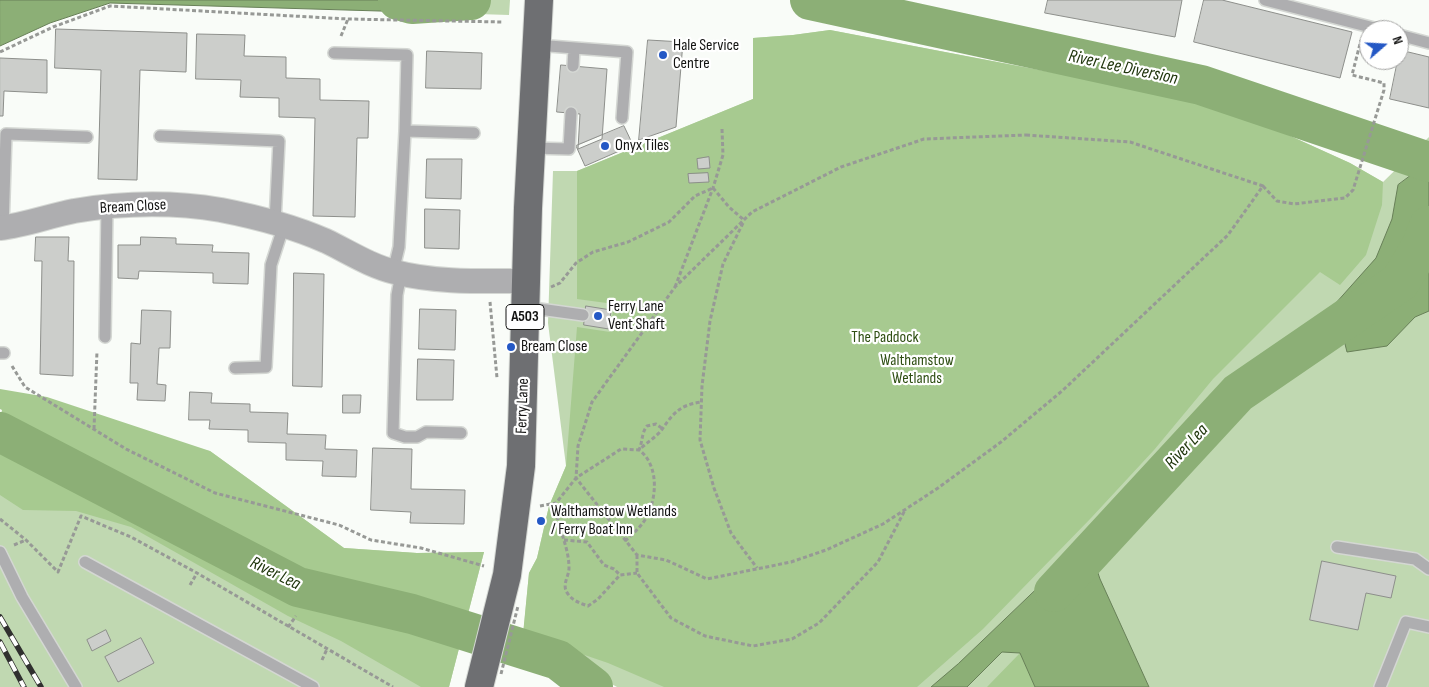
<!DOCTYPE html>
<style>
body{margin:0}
#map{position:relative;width:1429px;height:687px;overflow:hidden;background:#f9fcf8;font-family:"Sofia Sans Condensed",sans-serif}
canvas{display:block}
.north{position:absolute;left:1359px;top:20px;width:50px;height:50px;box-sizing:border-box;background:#fff;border:1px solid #a1a1a0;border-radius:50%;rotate:71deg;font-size:14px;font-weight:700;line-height:20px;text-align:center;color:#131312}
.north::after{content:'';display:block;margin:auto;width:18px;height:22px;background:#2458c5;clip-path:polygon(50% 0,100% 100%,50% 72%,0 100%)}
</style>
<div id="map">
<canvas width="1429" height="687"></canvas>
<div class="north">N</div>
</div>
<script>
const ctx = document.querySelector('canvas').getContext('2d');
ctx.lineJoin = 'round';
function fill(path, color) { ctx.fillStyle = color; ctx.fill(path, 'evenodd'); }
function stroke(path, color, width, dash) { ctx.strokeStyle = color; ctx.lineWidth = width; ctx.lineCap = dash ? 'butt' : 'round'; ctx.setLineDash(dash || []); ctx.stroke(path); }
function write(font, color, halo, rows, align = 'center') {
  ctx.font = font + ' "Sofia Sans Condensed",sans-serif'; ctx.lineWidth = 4.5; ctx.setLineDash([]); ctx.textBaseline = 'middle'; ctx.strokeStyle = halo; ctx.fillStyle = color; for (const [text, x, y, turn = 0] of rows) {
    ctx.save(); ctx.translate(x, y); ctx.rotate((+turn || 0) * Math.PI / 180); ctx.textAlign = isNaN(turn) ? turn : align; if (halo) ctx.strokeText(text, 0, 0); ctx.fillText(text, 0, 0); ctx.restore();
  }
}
fill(new Path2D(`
 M412,0H510L509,15L413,12Z
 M830,30L1222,105L1350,163L1383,182L1429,137V687H617L523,636L529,573L537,558L549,506L566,466L548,323L553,171H577L753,99V38L793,35Z
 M0,419L210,451L344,548L417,553L484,552L449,687H0Z`), '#c0d8b1');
fill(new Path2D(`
 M830,30L1222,105L1350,163L1383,182L1382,205L1366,255L1340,285L1320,272L1213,379L1154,450L1091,518L983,629L917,687H664L608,663L523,634L529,573L537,558L549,506L566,466L577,327L610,332L614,304L577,299V171L753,99V38L793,35Z
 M0,389L47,397L210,451L344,548L417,553L484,552L449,687H421L341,641L288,616L131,527L76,511L23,510L0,495V419L2,410L0,409Z
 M1020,653L1035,687H987Z`), '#a7ca90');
const water = new Path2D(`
 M0,0H412L413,12L110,3L50,23L0,46Z
 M1429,162V311L1415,317L1387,346L1347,352L1335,304L1376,258L1392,219L1398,185Z
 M1087,541L1100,579L1149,687H1035L1020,653L1002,652L967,687H931L958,664Z`);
fill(water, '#8caf76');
stroke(water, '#688058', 1);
stroke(new Path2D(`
 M398,0L412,4L471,0
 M810,0L1201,85L1429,162
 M0,432L298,587L412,614L558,660L593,687
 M1054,592L1238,393L1400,282L1422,245L1429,226`), '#8caf76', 40);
const building = new Path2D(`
 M1048,0H1182L1175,37L1045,13Z
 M1204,0H1222L1352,32L1340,78L1194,42Z
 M56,29L187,33L186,72L140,70L137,180L98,179L101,70L55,68Z
 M197,34L245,35L244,56L286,57V78L320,79V100L369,101L368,138H357L355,217L313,216L315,118L279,117V98L240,97L241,80L196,79Z
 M648,40L683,42L676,127L639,140Z
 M1400,50L1429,57V108L1390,99Z
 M427,51L482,53L481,89L426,88Z
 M0,58L47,60V93L4,91L3,116H0Z
 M561,65L607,69L602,139L578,149L580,114L557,112Z
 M624,126L633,145L585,166L576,146Z
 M709,157L710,168L698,169L697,159Z
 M427,159H462L461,199L426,198Z
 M708,173L709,182L689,183L688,174Z
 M425,209L460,210L459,249L425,248Z
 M36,237H69L68,261H74L73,376L40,374L42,261H35Z
 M141,237L176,238V244L213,245L212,252L249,253L248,284L213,283V273L139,271L138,279L118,278V245H140Z
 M294,273L324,274L322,387L293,386Z
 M586,306L611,310L609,329L584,325Z
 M420,309L456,310L455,350L419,349Z
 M142,310L171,311L170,348H159L157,384L166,385L165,401L137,400L138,383H130L131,343L140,344Z
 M418,359L454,360L453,400H417Z
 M190,392L212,393L211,403L250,404V412L288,413L287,434L326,435L325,449L357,450L356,477L322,476L323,461L286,460V443L248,442V430L209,429L210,420H189Z
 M343,395H361L360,413H343Z
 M373,448L412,449L411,489L465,490L464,524L410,523L411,512L371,510Z
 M1322,561L1396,576L1391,598L1366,593L1358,630L1310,620Z
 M106,630L111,641L92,651L87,640Z
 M141,638L154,663L118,682L105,657Z`);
fill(building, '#cccecb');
stroke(building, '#8d8f8b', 1);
const service = new Path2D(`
 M1265,0L1382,30
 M1399,35L1429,43
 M536,45L627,52L622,118
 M334,53L407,55L405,131
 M573,66L574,48
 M160,136L279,141L275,222
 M531,148L569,149L571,113
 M3,228L6,134L87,137
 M393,272L399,247L405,131L474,133
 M401,274L397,295L393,433L405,437H417L426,432L461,433
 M525,307L583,315
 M105,337L107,207
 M0,353H4
 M235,368L266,367L271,265L284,225
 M1337,547L1415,559L1429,569
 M0,552L22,597L76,687
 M85,562L313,687
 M1380,687L1406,622L1429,627`);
const minor = new Path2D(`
 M0,228C25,225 49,216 74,211C122,203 173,202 221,210C257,217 292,226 326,241C349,252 370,266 395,272C435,283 485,281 527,281`);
const primary = new Path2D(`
 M479,687L507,575L521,466L528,208L539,0`);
stroke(service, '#d4d7d3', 14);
stroke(minor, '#d4d7d3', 26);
stroke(primary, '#d4d7d3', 30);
stroke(new Path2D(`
 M341,36L348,19
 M0,52L53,27L110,6L348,19L502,22
 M1026,135L1130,142L1263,186L1228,235L1062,391L1001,442L938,488L883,524L826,550L791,562L707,579L666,560L637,555L576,478L578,446L592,402L675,287L752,212L841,167L924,139Z
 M1263,186L1277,201L1294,204L1345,198L1353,190L1384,90V83L1352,75L1361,40
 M713,188L729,207L744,220
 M743,223L723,264L710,321L702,386L700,440L714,488L731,533L757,568
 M551,287L560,283L576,263L593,252L628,242L669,222L695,196L713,188
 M675,287L713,188L723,155L722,129
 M490,302L497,378
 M12,366L25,387L126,449L215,493L339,525L371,540L421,548L484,566
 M94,429L97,351
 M556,503C556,526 569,545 569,568C569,577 561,585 568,594C573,601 580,603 588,606L598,599L620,575L637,573
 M540,506L556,503L576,478L621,449L639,450C646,443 658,436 663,428C674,412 681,405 701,402
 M0,519L26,540L58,572L81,516L131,537L197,573L393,687
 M564,540L587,542L604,565L614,569L620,575
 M625,541C631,536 637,530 642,524C657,505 661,466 639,450C643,441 641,434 647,426L656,424L663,429
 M14,545L26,540
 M637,555V573L671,618L705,636L753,646L792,639L819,623L878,562L905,510
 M190,585L197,573
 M288,627L296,616
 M322,660L327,649`), '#979996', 3, [4, 2.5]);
stroke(service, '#aeaeb0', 11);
stroke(minor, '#aeaeb0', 24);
stroke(primary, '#6e6f72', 28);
const rail = new Path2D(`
 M0,617L41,687
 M0,642L24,687`);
stroke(rail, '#30302f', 5.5);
stroke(rail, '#fff', 4, [11]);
stroke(new Path2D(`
 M501,674L518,606`), '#979996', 3, [4, 2.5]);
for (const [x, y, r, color] of [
 [663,55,5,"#2458c5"],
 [605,146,5,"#2458c5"],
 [598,316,5,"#2458c5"],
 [511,347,5,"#2458c5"],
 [541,521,5,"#2458c5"]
]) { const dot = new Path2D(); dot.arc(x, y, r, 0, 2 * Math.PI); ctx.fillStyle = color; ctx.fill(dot); stroke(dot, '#fff', 2); }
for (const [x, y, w] of [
 [525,317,38]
]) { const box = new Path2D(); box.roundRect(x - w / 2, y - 12.5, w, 25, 4); ctx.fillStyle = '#fff'; ctx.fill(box); stroke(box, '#131312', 1); }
write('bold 15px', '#131312', null, [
 ["A503",525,317]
]);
write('16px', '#131312', '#fff', [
 ["Hale Service",673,46],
 ["Centre",673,64],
 ["Onyx Tiles",615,146],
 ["Ferry Lane",608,307],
 ["Vent Shaft",608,325],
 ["Bream Close",521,347],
 ["Walthamstow Wetlands",551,512],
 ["/ Ferry Boat Inn",551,530]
], 'left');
write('16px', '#131312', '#fff', [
 ["Bream Close",133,207,-3],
 ["Ferry Lane",523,406,-88]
]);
write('16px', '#2e4e12', '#fff', [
 ["The Paddock",885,338],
 ["Walthamstow",917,361],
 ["Wetlands",917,379]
]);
write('italic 18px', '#20360d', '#fff', [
 ["River Lee Diversion",1123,68,12],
 ["River Lea",1187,447,-47],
 ["River Lea",275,574,26]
]);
</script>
